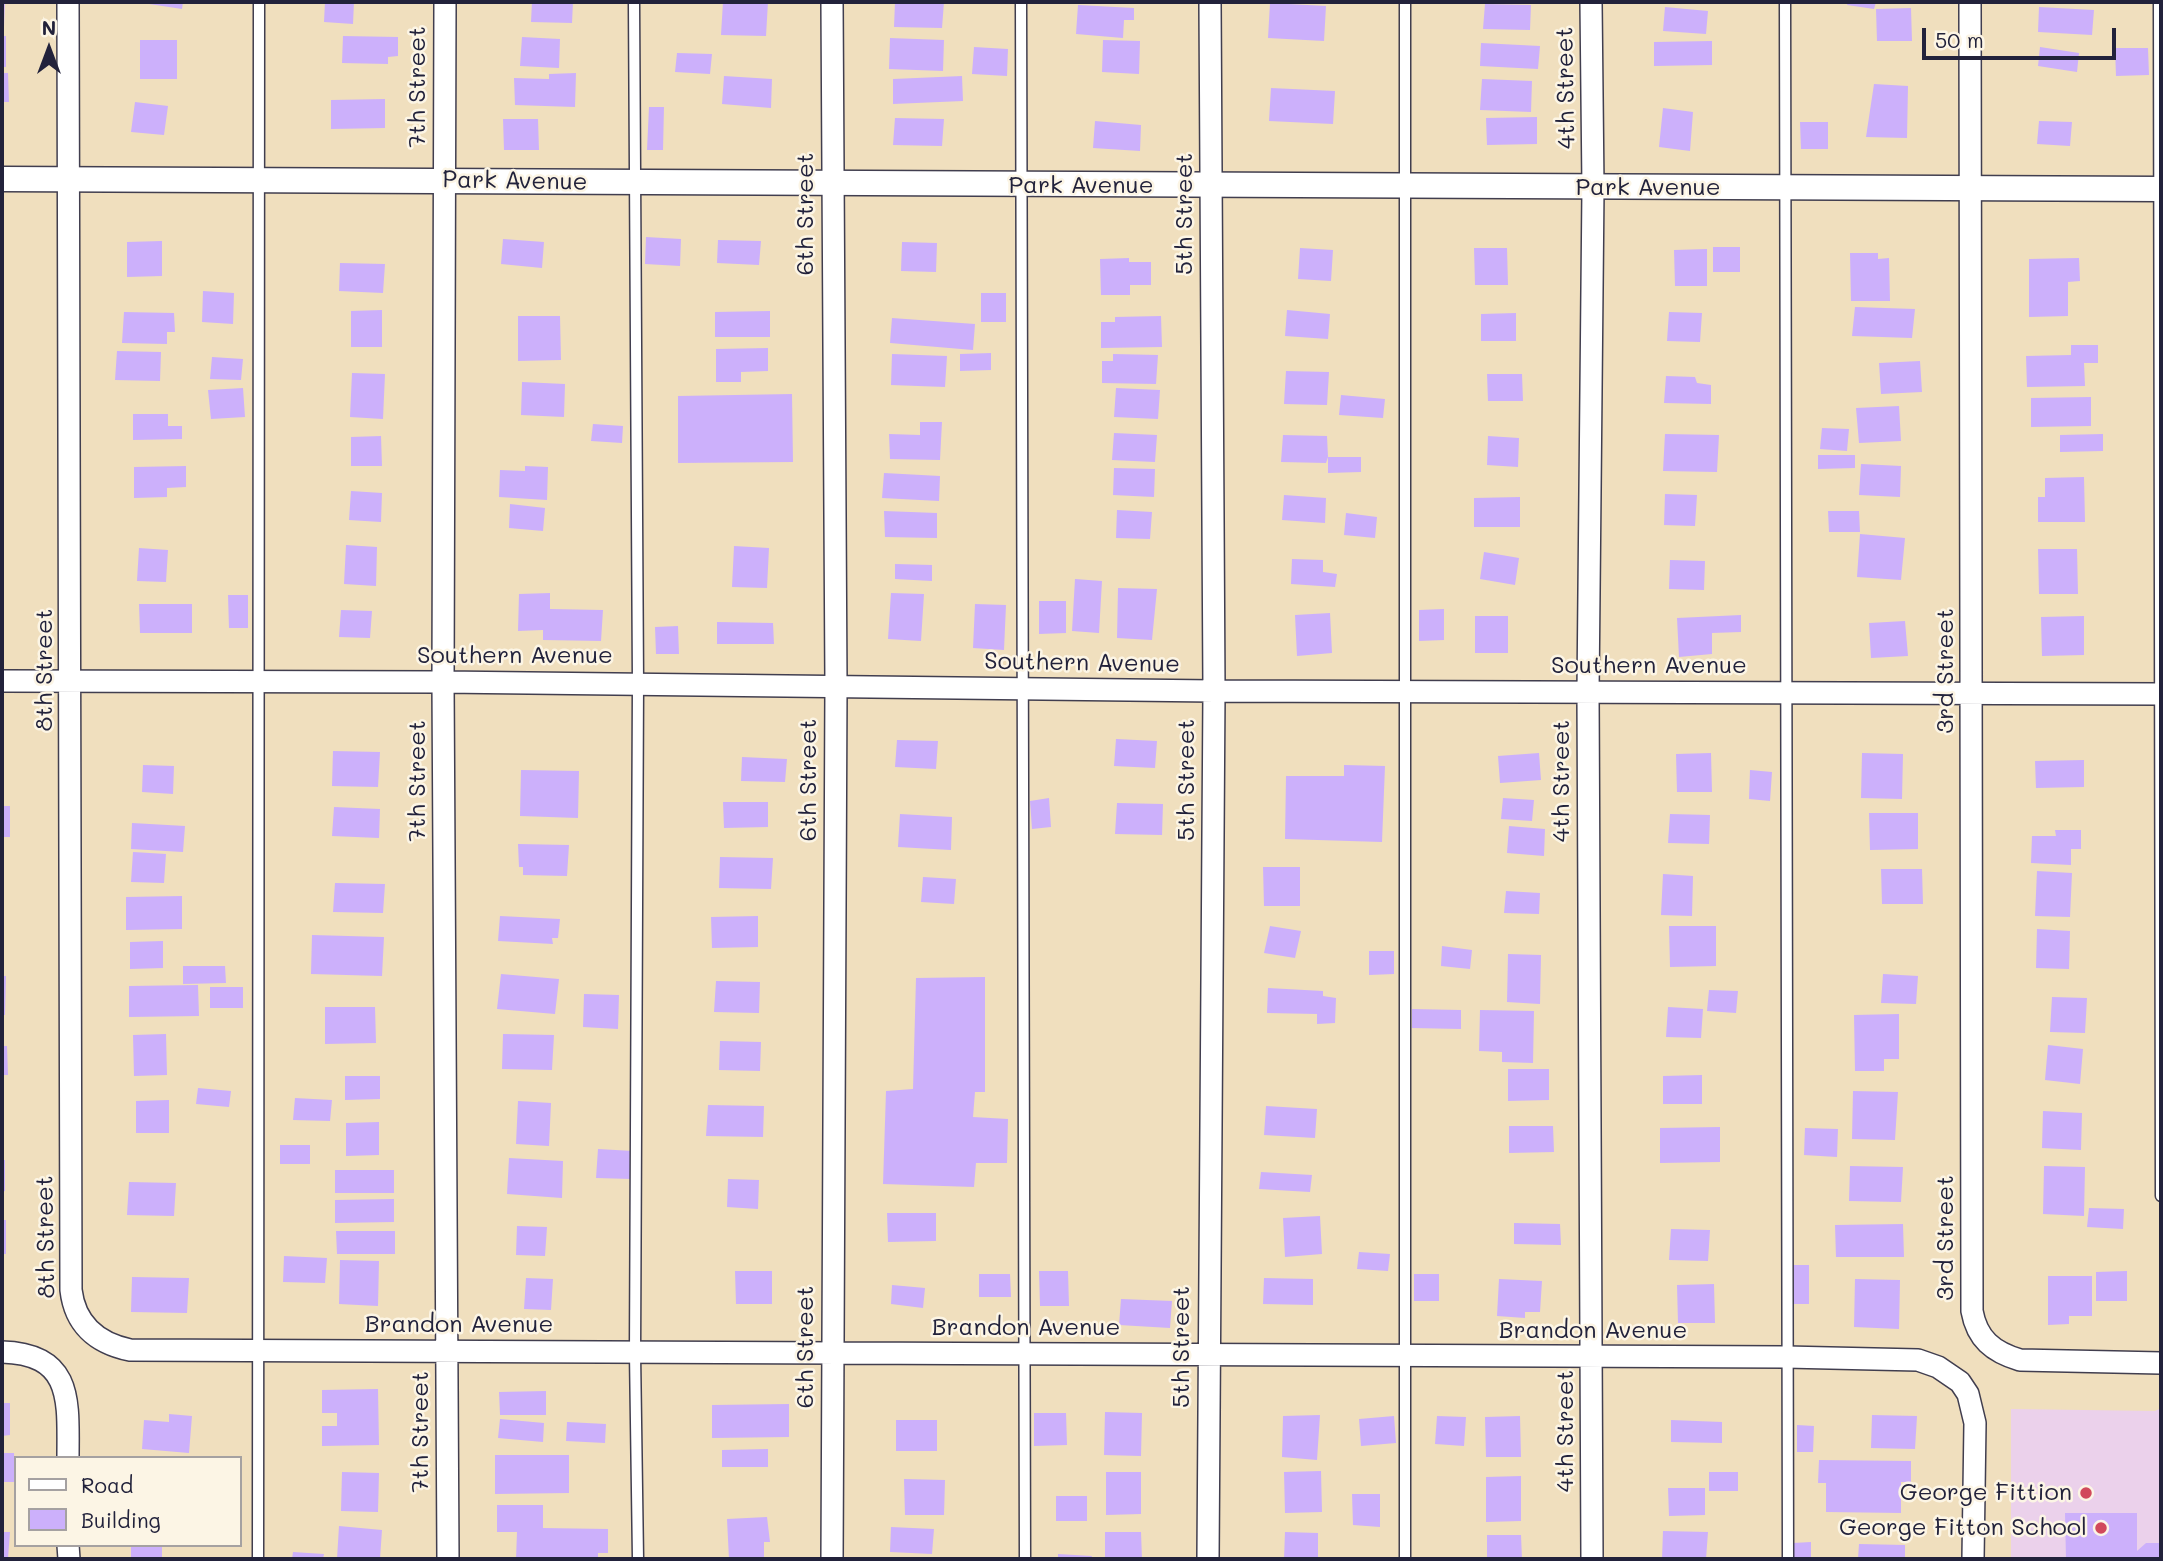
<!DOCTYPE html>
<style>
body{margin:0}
#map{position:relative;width:2163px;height:1561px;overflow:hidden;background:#f0dfbe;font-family:Mali,sans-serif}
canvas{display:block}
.frame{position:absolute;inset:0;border:4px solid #22223b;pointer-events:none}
.legend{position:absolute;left:14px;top:1456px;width:228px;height:91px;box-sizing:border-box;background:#fcf5e5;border:2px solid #a5a1a1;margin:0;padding:9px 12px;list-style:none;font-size:21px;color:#22223b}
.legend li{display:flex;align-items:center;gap:14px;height:35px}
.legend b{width:35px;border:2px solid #a5a1a1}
.north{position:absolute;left:14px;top:14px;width:70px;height:70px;-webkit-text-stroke:5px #fcf5e5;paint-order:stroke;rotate:0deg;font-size:19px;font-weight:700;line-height:28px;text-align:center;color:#22223b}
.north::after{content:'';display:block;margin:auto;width:24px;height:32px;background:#22223b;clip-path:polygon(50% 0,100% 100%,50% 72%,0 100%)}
.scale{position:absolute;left:1922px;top:28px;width:194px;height:32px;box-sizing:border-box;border:4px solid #22223b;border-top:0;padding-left:9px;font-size:21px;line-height:24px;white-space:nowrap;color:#22223b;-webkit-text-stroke:5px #fcf5e5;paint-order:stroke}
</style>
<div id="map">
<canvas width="2163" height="1561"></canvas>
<div class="frame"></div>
<ul class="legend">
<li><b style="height:9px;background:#fff"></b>Road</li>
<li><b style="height:19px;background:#ccb0fb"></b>Building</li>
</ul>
<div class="north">N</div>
<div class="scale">50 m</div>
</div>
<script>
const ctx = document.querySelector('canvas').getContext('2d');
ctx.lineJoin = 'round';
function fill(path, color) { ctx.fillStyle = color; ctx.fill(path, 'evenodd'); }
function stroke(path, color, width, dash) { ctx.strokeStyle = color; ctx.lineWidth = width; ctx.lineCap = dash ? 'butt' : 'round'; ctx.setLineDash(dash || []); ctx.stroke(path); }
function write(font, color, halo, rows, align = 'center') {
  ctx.font = font + ' Mali,sans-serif'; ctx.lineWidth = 5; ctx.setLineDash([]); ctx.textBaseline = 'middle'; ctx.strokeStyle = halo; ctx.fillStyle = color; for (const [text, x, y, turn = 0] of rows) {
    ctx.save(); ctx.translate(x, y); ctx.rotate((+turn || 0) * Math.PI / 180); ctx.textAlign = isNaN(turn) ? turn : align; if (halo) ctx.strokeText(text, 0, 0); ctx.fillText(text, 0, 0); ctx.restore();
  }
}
fill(new Path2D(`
 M2161,1408V1559H2011V1409L2155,1411Z`), '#ebd1eb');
fill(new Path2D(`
 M2,2H5L4,27H2Z
 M136,2H183L182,9Z
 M325,2H354L353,24L324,22Z
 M532,2H573L572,23L531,22Z
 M723,2H768L766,36L721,35Z
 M895,2H944L942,28L894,27Z
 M1848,2H1876L1874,9L1847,5Z
 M1270,3L1326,6L1324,41L1268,38Z
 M1485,4L1531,5L1530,30L1483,29Z
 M1078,5L1134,8V20H1124L1123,38L1076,34Z
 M1665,7L1708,11L1706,34L1663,31Z
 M2039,7L2094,10L2092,35L2038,32Z
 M1911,8L1912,41H1877L1876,9Z
 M2,36H6V67H2Z
 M343,36L398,37V56L388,57V64L342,63Z
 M522,37L560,39L559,68L520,66Z
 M890,38L944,40L943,71L889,69Z
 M140,40H177V79H140Z
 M1103,40L1140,41L1139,74L1102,72Z
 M1712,41V65L1654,66V42Z
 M1481,43L1540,46L1538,69L1480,66Z
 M974,47L1008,49L1007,76L972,74Z
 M2040,47L2079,53L2077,72L2038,66Z
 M2115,48H2148L2149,75L2116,76Z
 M677,53L712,54L710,74L675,72Z
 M2,73H8L9,102H2Z
 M576,73L575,107L515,105L514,78L549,79V74Z
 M724,76L772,79L771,108L722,104Z
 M962,76L963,101L893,104V79Z
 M1482,79L1532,81L1531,112L1480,110Z
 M1874,84L1908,86L1907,138L1866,137Z
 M1271,88L1335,91L1333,124L1269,121Z
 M385,99V128L331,129V100Z
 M135,102L168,106L164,135L131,132Z
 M649,107H664L663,150H647Z
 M1663,108L1693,112L1690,151L1659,147Z
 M1537,117V144L1487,145L1486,118Z
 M895,118L944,119L942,146L893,145Z
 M503,119H538L539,150H504Z
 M1095,121L1141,125L1140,151L1093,148Z
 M2039,121L2072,122L2070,146L2037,144Z
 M1800,122H1828V149H1801Z
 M646,237L681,239L680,266L645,264Z
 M503,239L544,242L542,268L501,264Z
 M718,240L761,241L759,265L717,263Z
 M162,241V276L127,277V242Z
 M902,242L937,243L936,272L901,271Z
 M1713,247H1740V272H1713Z
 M1300,248L1333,250L1331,281L1298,279Z
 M1474,248H1507L1508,285H1475Z
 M1707,249V286H1675L1674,250Z
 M1850,253H1878V259L1889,258L1890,301H1851Z
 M1129,258V262H1151V285H1130V295H1101L1100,259Z
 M2079,258L2080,281L2068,282V316L2029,317V259Z
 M340,263L385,264L383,293L339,291Z
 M203,291L234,293L233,324L202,322Z
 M981,293H1006V322H981Z
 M1855,307L1915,309L1912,338L1852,336Z
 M382,310V347H351V311Z
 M1287,310L1330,314L1328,339L1285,336Z
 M770,311V337H715V312Z
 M124,312L174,313L175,332H167V344L122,343Z
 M1669,312L1702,313L1700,342L1667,341Z
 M1516,313V341H1481V314Z
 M518,316H560L561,360L518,361Z
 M1161,316L1162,347L1101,348V322H1115V317Z
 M892,318L975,324L973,350L890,343Z
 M2071,345H2098V363H2084L2085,386L2027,387L2026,356L2071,355Z
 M768,348V371L741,372V382H716V349Z
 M117,351L161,352L160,381L115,380Z
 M991,353V370L960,371V354Z
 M892,354L947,356L945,387L891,385Z
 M1113,354L1158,355L1156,384L1102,383V361H1113Z
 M212,357L243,359L241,380L210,379Z
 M1920,361L1922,392L1881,394L1879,363Z
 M1286,371L1329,372L1327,405L1284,404Z
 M352,373L385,374L383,419L350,417Z
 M1487,374H1522L1523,401H1488Z
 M1666,376L1695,377L1697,383L1711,385V404L1664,403Z
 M522,382L565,384L564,417L521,415Z
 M243,388L245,417L211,419L208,390Z
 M1116,388L1160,390L1158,419L1114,417Z
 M792,394L793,462L678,463V396Z
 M1341,395L1385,399L1383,418L1339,415Z
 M2091,397V426L2031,427V398Z
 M1899,406L1901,441L1859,443L1856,408Z
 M133,414H168V426H182V439L133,440Z
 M920,422H942L940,460L890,459L889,434L920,435Z
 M593,424L623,426L622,443L591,441Z
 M1822,428L1849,429L1847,451L1820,449Z
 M1114,433L1157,435L1155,462L1112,460Z
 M1665,434L1719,435L1717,472L1663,471Z
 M2103,434V451L2060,452V435Z
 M1283,435L1327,436L1328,457H1361V472L1328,473V457L1326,463L1281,462Z
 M381,436L382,466H351V437Z
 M1488,436L1519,438L1518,467L1487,465Z
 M1818,455H1855V468L1818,469Z
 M1861,464L1901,466L1900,497L1859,495Z
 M186,466V487L167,488V497L134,498V467Z
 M525,466L548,467L547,500L499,497L500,470L525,471Z
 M1114,468L1155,469L1154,497L1113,495Z
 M884,473L940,476L939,501L882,498Z
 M2084,477L2085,522H2038V497H2045V478Z
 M351,491L382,493L381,522L349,520Z
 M1665,494L1697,495L1695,526L1664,525Z
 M1284,495L1326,498L1325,523L1282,520Z
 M1520,497V527H1474V498Z
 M510,504L545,508L543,531L509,528Z
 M1117,510L1152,512L1150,539L1116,538Z
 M884,511L937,513V538L885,537Z
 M1828,511H1859L1860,532H1829Z
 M1346,513L1377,517L1375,538L1344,535Z
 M1860,534L1905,538L1901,580L1857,577Z
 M346,545L377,547L376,586L344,584Z
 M734,546L769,548L767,588L732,587Z
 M139,548L168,550L166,582L137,581Z
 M2038,549H2077L2078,594H2039Z
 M1484,552L1519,558L1515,585L1480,579Z
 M1292,559L1323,560V572L1337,574L1335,587L1291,584Z
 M1670,560L1705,561L1704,590L1669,589Z
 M895,564L932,565V581L895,579Z
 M1075,579L1102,581L1099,633L1072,631Z
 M1118,588L1157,589L1152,640L1117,638Z
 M550,593V609L603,610L601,641L543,640V630L518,631L519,594Z
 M891,593L924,594L921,641L888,639Z
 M228,595H248V628H229Z
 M1039,601H1066V633L1039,634Z
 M139,604H192V633H140Z
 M975,604L1006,605L1004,650L973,648Z
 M1444,609V640L1419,641V610Z
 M341,610L372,611L370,638L339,637Z
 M1330,613L1332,653L1297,656L1295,615Z
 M1741,615V632L1712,633V654L1679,657L1677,618Z
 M1475,616H1508V653H1475Z
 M2084,616V655L2042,656L2041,617Z
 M1905,621L1908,656L1871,658L1869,623Z
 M717,622L773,623L774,644H717Z
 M678,626L679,654H656L655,627Z
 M1116,739L1157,741L1155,768L1114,766Z
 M897,740L938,741L936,769L895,767Z
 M333,751L380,752L378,787L332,786Z
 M1539,753L1541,780L1500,783L1498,756Z
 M1711,753L1712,792H1677L1676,754Z
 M1862,753L1903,754L1902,799L1861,798Z
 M742,757L787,759L785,782L741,781Z
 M2084,760V787L2036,788L2035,761Z
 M143,765L174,766L173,794L142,792Z
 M1344,765L1385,766L1382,842L1285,839L1286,776H1344Z
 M521,770L579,771L578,818L520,816Z
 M1750,770L1772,772L1770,801L1749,799Z
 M1049,798L1051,827L1032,829L1030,801Z
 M1503,798L1534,800L1532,821L1501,819Z
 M723,802H768V827L724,828Z
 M1117,803L1163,804L1162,835L1115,834Z
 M2,806H10V837H2Z
 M334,807L380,809L379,838L332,836Z
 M1869,813H1918V849L1870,850Z
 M900,814L952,817L951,850L898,847Z
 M1670,814L1710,815L1709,844L1668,843Z
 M132,823L185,826L183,852L131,849Z
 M1509,826L1545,829L1544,856L1507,853Z
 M2055,830H2081V849H2071V865L2031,863L2032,836H2056Z
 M518,844L569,845L567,876L523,875V867H519Z
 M133,852L166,854L164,883L131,882Z
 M720,857L773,858L771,889L719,888Z
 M1263,867H1300V906H1264Z
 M1881,869H1922L1923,904H1882Z
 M2037,871L2072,873L2070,917L2035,916Z
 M1663,874L1693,876L1692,916L1661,915Z
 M923,877L956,879L954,904L921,902Z
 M335,883L385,884L383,913L333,912Z
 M1506,891L1540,893L1539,914L1504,913Z
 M182,896V929L126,930V897Z
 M500,916L560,919L558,938H552L553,944L498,941Z
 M758,916V947L712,948L711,917Z
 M1270,926L1301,931L1295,958L1264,953Z
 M1669,926H1716V966L1670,967Z
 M2037,929L2070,931L2069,969L2036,968Z
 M312,935L384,937L382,976L311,974Z
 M163,941V968L130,969V942Z
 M1442,946L1472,950L1470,969L1441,966Z
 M1369,951H1394V974L1369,975Z
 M1508,954L1541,955L1540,1004L1507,1002Z
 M183,966H225L226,983L183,984Z
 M501,974L559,979L555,1014L497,1009Z
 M1883,974L1918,976L1916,1004L1881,1003Z
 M2,976H6L5,1015H2Z
 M985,977V1092H975L973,1117L1008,1119L1007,1163H976L974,1187L883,1184L886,1091L913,1089L916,978Z
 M716,981L760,982L759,1013L714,1012Z
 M198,985L199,1016L129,1017V986Z
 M210,987H243V1008H210Z
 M1268,988L1323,991V996L1336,998L1335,1023L1317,1024V1014L1267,1013Z
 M1709,990L1738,991L1736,1013L1707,1011Z
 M584,994L619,995L618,1029L583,1027Z
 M2052,997L2087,998L2085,1033L2050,1032Z
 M325,1007H375L376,1043L325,1044Z
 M1668,1007L1703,1009L1701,1038L1666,1037Z
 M1412,1009L1461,1010V1029L1412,1028Z
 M1480,1010L1534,1011L1533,1063L1502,1062V1052L1479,1051Z
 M1899,1014V1059H1884V1071H1855L1854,1015Z
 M166,1034L167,1075L134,1076L133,1035Z
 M503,1034L554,1035L552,1070L502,1069Z
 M720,1041L761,1042L760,1071L719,1070Z
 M2048,1045L2083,1049L2080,1084L2045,1080Z
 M2,1046H7L8,1075H2Z
 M1508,1069H1549V1100L1508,1101Z
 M1702,1075V1104H1663V1076Z
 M345,1076H380V1099L345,1100Z
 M198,1088L231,1091L229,1107L196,1104Z
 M1853,1091L1898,1092L1895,1140L1852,1139Z
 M295,1098L332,1100L330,1121L293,1120Z
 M169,1100V1133H136V1101Z
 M518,1101L551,1103L549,1146L516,1144Z
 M708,1105L764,1106L763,1137L706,1136Z
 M1266,1106L1317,1109L1315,1138L1264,1135Z
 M2043,1111L2082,1113L2081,1150L2042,1148Z
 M379,1122V1155L346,1156V1123Z
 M1509,1126H1553L1554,1152L1509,1153Z
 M1720,1127V1162L1660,1163V1128Z
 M1805,1128L1838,1129L1837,1157L1804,1155Z
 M280,1145H310V1164H280Z
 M598,1149L633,1151L631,1179L596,1178Z
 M509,1158L563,1161L562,1198L507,1194Z
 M2,1160H5V1191L2,1192Z
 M1850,1166L1903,1167L1901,1202L1849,1201Z
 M2044,1166L2085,1167L2084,1216L2043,1214Z
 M335,1170H394V1193H335Z
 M1261,1172L1312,1175L1310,1192L1259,1189Z
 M728,1179L759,1180L758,1209L727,1207Z
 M129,1182L176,1183L174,1216L127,1215Z
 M394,1199V1222L335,1223V1200Z
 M2089,1208L2124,1209L2123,1229L2087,1227Z
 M887,1213H936V1241L888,1242Z
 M1320,1216L1322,1254L1285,1257L1283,1218Z
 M2,1220H6V1254H2Z
 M1514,1223L1560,1224L1561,1245L1514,1244Z
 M1903,1224L1904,1257H1836L1835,1225Z
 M517,1226L547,1227L545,1256L516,1255Z
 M1671,1229L1710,1230L1708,1261L1669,1260Z
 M336,1231H395V1254H337Z
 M1359,1252L1390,1254L1388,1271L1357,1269Z
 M284,1256L327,1258L325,1283L283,1282Z
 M340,1260L379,1261L378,1306L339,1304Z
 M1792,1265H1809V1304H1792Z
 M735,1271H772V1304H736Z
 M1039,1271H1068L1069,1306H1040Z
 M2127,1271V1301H2096V1272Z
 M979,1274H1010L1011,1297H979Z
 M1414,1274H1439V1301H1414Z
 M2048,1276H2092V1316H2069V1324L2048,1325Z
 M132,1277L189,1278L187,1313L131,1312Z
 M526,1278L553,1279L551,1310L524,1309Z
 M1264,1278L1313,1279V1305L1263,1304Z
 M1499,1279L1542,1281L1540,1312H1525V1318L1497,1316Z
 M1855,1279L1900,1280L1899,1329L1854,1327Z
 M1714,1284L1715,1323H1678L1677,1285Z
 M892,1285L925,1288L923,1308L891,1304Z
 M1121,1299L1172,1301L1170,1328L1119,1325Z
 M378,1389L379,1445L322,1446V1426H337V1413H322V1390Z
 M546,1391V1415H500L499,1392Z
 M2,1403H10V1435L2,1436Z
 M789,1404V1437L712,1438V1405Z
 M1105,1412L1142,1413L1141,1456L1104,1455Z
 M1034,1413H1066L1067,1445L1034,1446Z
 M169,1414L192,1416L189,1453L142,1449L144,1420L169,1422Z
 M1320,1415L1317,1460L1282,1457L1283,1416Z
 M1872,1415L1917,1416L1915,1449L1871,1448Z
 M1394,1416L1396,1443L1361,1446L1359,1419Z
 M1437,1416L1466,1417L1464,1446L1435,1444Z
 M1520,1416L1521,1457H1486L1485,1417Z
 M500,1419L544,1423L543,1442L498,1438Z
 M896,1420H937V1451H896Z
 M1671,1420L1722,1422V1443L1671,1442Z
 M567,1422L606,1424L605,1443L566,1441Z
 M1797,1425L1814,1426L1813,1452H1797Z
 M768,1449V1467H722V1450Z
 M2,1453H14L15,1482H2Z
 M495,1455H569V1493L495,1494Z
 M1819,1460L1911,1461V1482H1901V1513L1826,1512V1483H1818Z
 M1321,1471L1322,1512L1285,1513L1284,1472Z
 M342,1472L379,1473L378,1512L341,1511Z
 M1106,1472H1141V1514L1106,1515Z
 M1709,1472H1738V1491H1709Z
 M1521,1476V1521L1486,1522V1477Z
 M904,1479L945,1480L944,1515H905Z
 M1668,1488H1705V1515L1669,1516Z
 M1352,1494H1380V1527L1353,1525Z
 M1056,1496H1087V1521H1056Z
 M497,1505H543V1528L608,1529V1553H598V1559H516L517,1532H497Z
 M2065,1513H2137V1551L2146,1543H2161V1559H2066Z
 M767,1517L770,1542H764V1559H729L727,1519Z
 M339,1526L382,1530L380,1559H337Z
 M891,1527L934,1529L932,1554L890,1552Z
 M1663,1531L1708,1532L1706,1559H1662Z
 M2,1532H10L8,1558L2,1557Z
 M1105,1532H1141L1142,1559H1105Z
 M1285,1532L1318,1533V1559H1284Z
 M1487,1535H1521L1522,1559H1487Z
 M1811,1542V1559H1793V1543Z
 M1859,1544L1905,1545V1559H1858Z
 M131,1545H162V1559H131Z
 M293,1552L324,1554L323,1559H292Z
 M1058,1554L1092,1556L1091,1559H1058Z`), '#ccb0fb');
const service = new Path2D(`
 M634,2L638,683L635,1353L638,1559
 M1021,2L1025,1559
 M1785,2L1788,1559
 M2159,2L2161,1196
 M258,1559L259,2
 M1405,1559V2`);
const minor = new Path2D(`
 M68,2L71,1290C75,1324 96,1343 130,1350L1786,1357L1918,1360L1938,1367L1960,1382L1968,1394L1975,1423L1973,1559
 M445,2L443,682L448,1559
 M1591,2L1593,188L1588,692L1592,1559
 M1970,2L1972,1311C1977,1339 1993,1352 2020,1360L2161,1363
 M2,681L443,682L1214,691L2161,694
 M2,1352C74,1354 68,1402 68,1458
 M68,1545L69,1559
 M832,1559L836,685L832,2
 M1208,1559L1214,691L1210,2`);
const tertiary = new Path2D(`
 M2,179L2161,189`);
stroke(service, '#413e4f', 13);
stroke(minor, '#413e4f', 24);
stroke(tertiary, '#413e4f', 27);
stroke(service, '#fff', 10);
stroke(minor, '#fff', 21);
stroke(tertiary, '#fff', 24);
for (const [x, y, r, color] of [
 [2086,1493,7,"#d1495b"],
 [2101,1528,7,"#d1495b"]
]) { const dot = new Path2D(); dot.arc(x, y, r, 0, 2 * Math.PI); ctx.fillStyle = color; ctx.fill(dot); stroke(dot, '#fcf5e5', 2.5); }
write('24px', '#22223b', '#fcf5e5', [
 ["7th Street",418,87,-90],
 ["4th Street",1566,88,-91],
 ["Park Avenue",515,181,1],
 ["Park Avenue",1081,186],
 ["Park Avenue",1648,188],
 ["6th Street",806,214,-90],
 ["5th Street",1185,214,-90],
 ["Southern Avenue",515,656],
 ["Southern Avenue",1082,663,1],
 ["Southern Avenue",1649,666],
 ["8th Street",45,670,-90],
 ["3rd Street",1946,671,-90],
 ["6th Street",809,780,-90],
 ["5th Street",1187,780,-90],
 ["7th Street",418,781,-90],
 ["4th Street",1562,781,-90],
 ["8th Street",46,1237,-91],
 ["3rd Street",1946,1238,-90],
 ["Brandon Avenue",459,1325],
 ["Brandon Avenue",1026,1328],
 ["Brandon Avenue",1593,1331],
 ["6th Street",806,1347,-90],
 ["5th Street",1182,1347,-90],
 ["4th Street",1566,1431,-90],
 ["7th Street",421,1432,-90]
]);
write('24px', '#22223b', '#fcf5e5', [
 ["George Fittion",2072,1493],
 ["George Fitton School",2087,1528]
], 'right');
</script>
